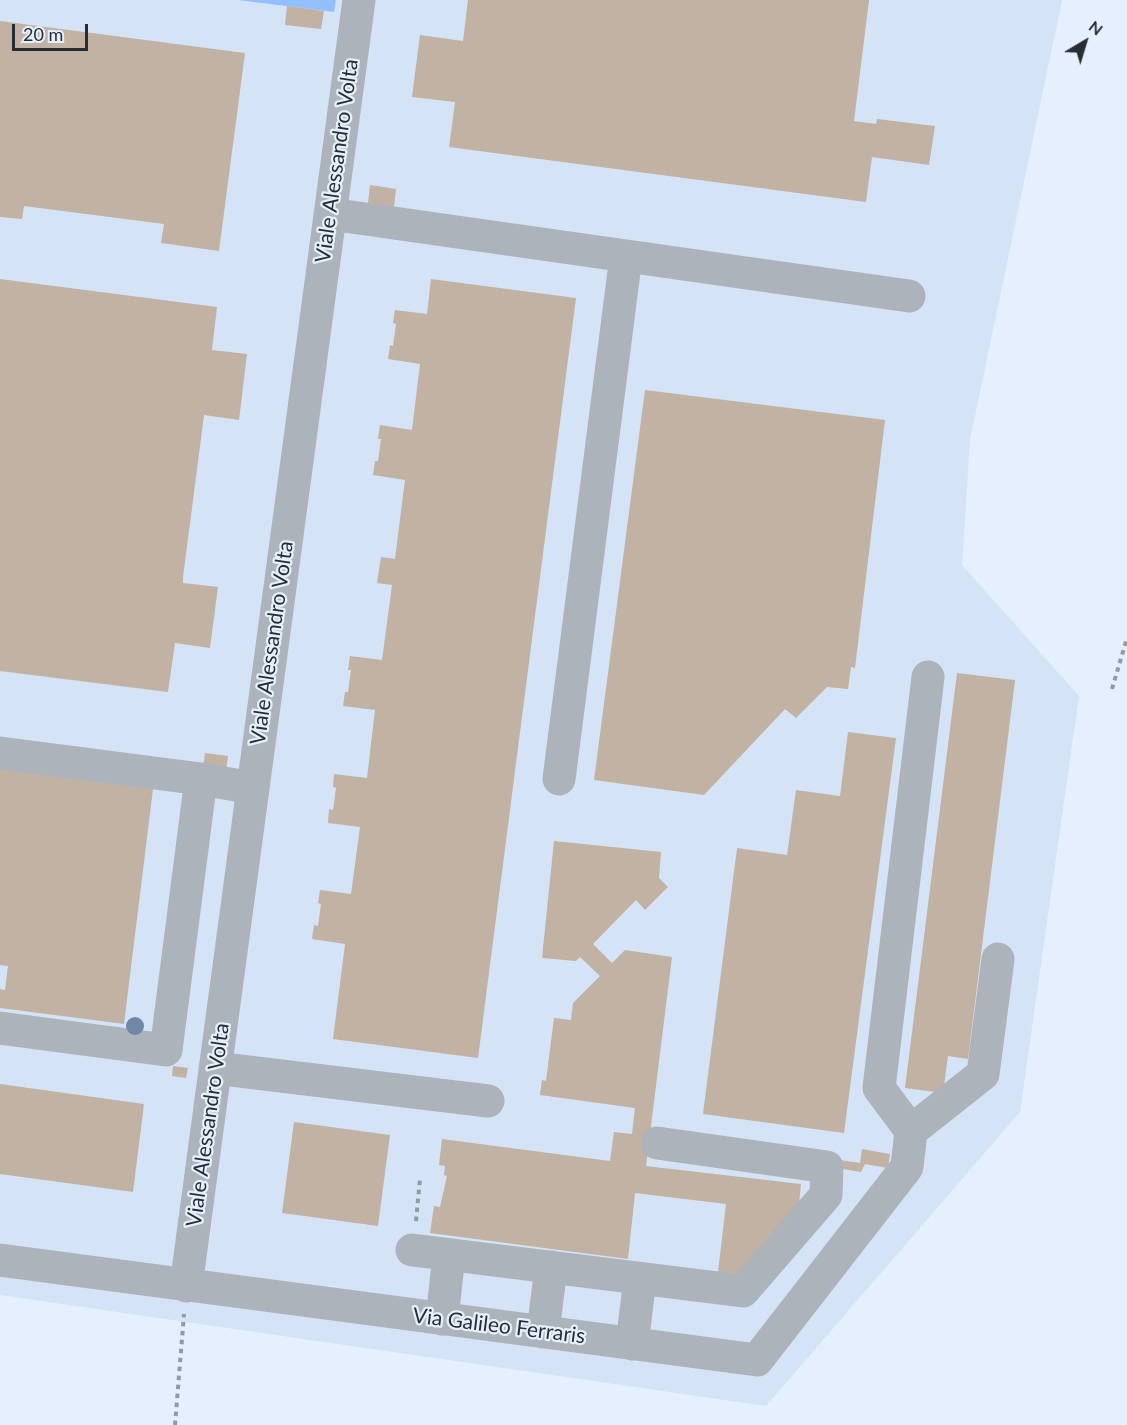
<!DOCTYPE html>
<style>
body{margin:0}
#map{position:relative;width:1127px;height:1425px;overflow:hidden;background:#e5effd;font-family:Lato,sans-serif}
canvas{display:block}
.north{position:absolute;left:1055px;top:12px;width:60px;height:60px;-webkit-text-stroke:4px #e5effd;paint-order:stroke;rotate:38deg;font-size:16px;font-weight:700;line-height:24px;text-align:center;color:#282d33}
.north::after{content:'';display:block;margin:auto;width:21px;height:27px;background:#282d33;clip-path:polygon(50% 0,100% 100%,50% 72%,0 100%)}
.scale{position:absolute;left:12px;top:24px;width:76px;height:27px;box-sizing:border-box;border:3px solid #282d33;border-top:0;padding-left:8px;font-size:18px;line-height:21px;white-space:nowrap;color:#282d33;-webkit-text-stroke:4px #e5effd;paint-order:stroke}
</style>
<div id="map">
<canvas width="1127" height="1425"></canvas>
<div class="north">N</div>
<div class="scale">20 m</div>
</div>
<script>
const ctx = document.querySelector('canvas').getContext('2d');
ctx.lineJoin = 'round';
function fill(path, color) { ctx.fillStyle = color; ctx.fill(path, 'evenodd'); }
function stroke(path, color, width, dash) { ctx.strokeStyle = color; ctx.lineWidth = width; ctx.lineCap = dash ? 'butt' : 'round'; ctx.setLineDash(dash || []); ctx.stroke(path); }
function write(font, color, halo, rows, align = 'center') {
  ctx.font = font + ' Lato,sans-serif'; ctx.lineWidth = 4.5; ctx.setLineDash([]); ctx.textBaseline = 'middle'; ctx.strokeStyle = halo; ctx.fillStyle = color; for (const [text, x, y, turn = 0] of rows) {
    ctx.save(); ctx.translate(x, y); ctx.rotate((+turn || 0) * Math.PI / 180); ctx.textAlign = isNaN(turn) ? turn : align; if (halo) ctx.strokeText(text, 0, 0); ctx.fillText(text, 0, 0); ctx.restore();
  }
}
fill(new Path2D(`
 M0,0H1062L970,440L962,565L1079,696L1020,1112L766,1406L0,1295Z`), '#d5e3f6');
fill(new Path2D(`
 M238,0H336L334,12Z`), '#92bffd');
fill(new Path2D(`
 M468,0H869L854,121L876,124L877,119L935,126L929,165L872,157L866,202L449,147L455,102L412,97L420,35L463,41Z
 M287,6L324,11L321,29L285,25Z
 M0,21L245,53L219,251L161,243L164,224L24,206L22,219L0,217Z
 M370,185L396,189L394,207L368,203Z
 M0,279L217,307L212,350L247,354L239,420L204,415L183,577V583L218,587L210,648L175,643L168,692L0,671Z
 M431,279L576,298L478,1058L333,1039L345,944L312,939L314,925L318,926L321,904L318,903L320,890L351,894L360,827L328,823L329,809L333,810L336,788L333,787L334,774L367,778L375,710L343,706L345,692H348L351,670H348L350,656L382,660L392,585L377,583L381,557L395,559L405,480L373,475L375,461H378L381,439H378L380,425L412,430L420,364L388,359L390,345L393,346L396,324L393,323L395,310L427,314Z
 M645,390L885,420L855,668L851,667L848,689L827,687L796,718L785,709L704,795L594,780Z
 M957,673L1015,680L968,1059L948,1056L943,1093L905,1088Z
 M848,732L896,738L844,1133L703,1114L737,848L787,855L796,790L840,796Z
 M205,753L228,756L226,770L203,767Z
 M0,769L153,789L124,1024L0,1008V989L5,990L8,966L0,965Z
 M554,841L661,852L659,878L668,887L645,910L636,900L593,944L612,963L625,950L672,957L646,1166L801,1184L798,1215L744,1275L718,1272L726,1204L635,1193L628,1259L430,1233L434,1206L440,1207L447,1176L444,1175L445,1166L439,1165L442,1139L610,1161L614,1132L632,1134L635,1108L540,1095L542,1080L546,1081L554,1018L571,1020L573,1003L600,976L580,957L576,961L542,958Z
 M173,1066L188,1068L186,1078L172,1076Z
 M0,1084L144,1104L133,1192L0,1174Z
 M294,1122L390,1135L378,1226L282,1213Z
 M862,1149L890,1154L888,1168L865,1164L861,1172L837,1168L839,1160L860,1163Z`), '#c1b2a3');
stroke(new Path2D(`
 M1112,689L1127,638
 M416,1221L420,1179
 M175,1425L184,1314`), '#929aa4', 4, [4.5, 4.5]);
stroke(new Path2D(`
 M330,214L909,296
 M0,753L201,779L253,788
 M559,779L626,256
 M0,1028L166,1050L201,779
 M215,1068L488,1101
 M911,1131L983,1074L998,959
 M412,1250L743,1291L826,1195L827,1167L657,1143
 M0,1260L757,1360L907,1167L911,1131L879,1088L928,677
 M186,1286L359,0
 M442,1319L449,1255
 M543,1332L551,1267
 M632,1344L640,1279`), '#adb3ba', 33);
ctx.fillStyle = '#7088a7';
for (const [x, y] of [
 [135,1026]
]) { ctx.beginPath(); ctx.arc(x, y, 9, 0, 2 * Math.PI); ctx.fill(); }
write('21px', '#282d33', '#e5effd', [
 ["Viale Alessandro Volta",337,161,-82],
 ["Viale Alessandro Volta",272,643,-82],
 ["Viale Alessandro Volta",208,1125,-82],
 ["Via Galileo Ferraris",499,1326,7]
]);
</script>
